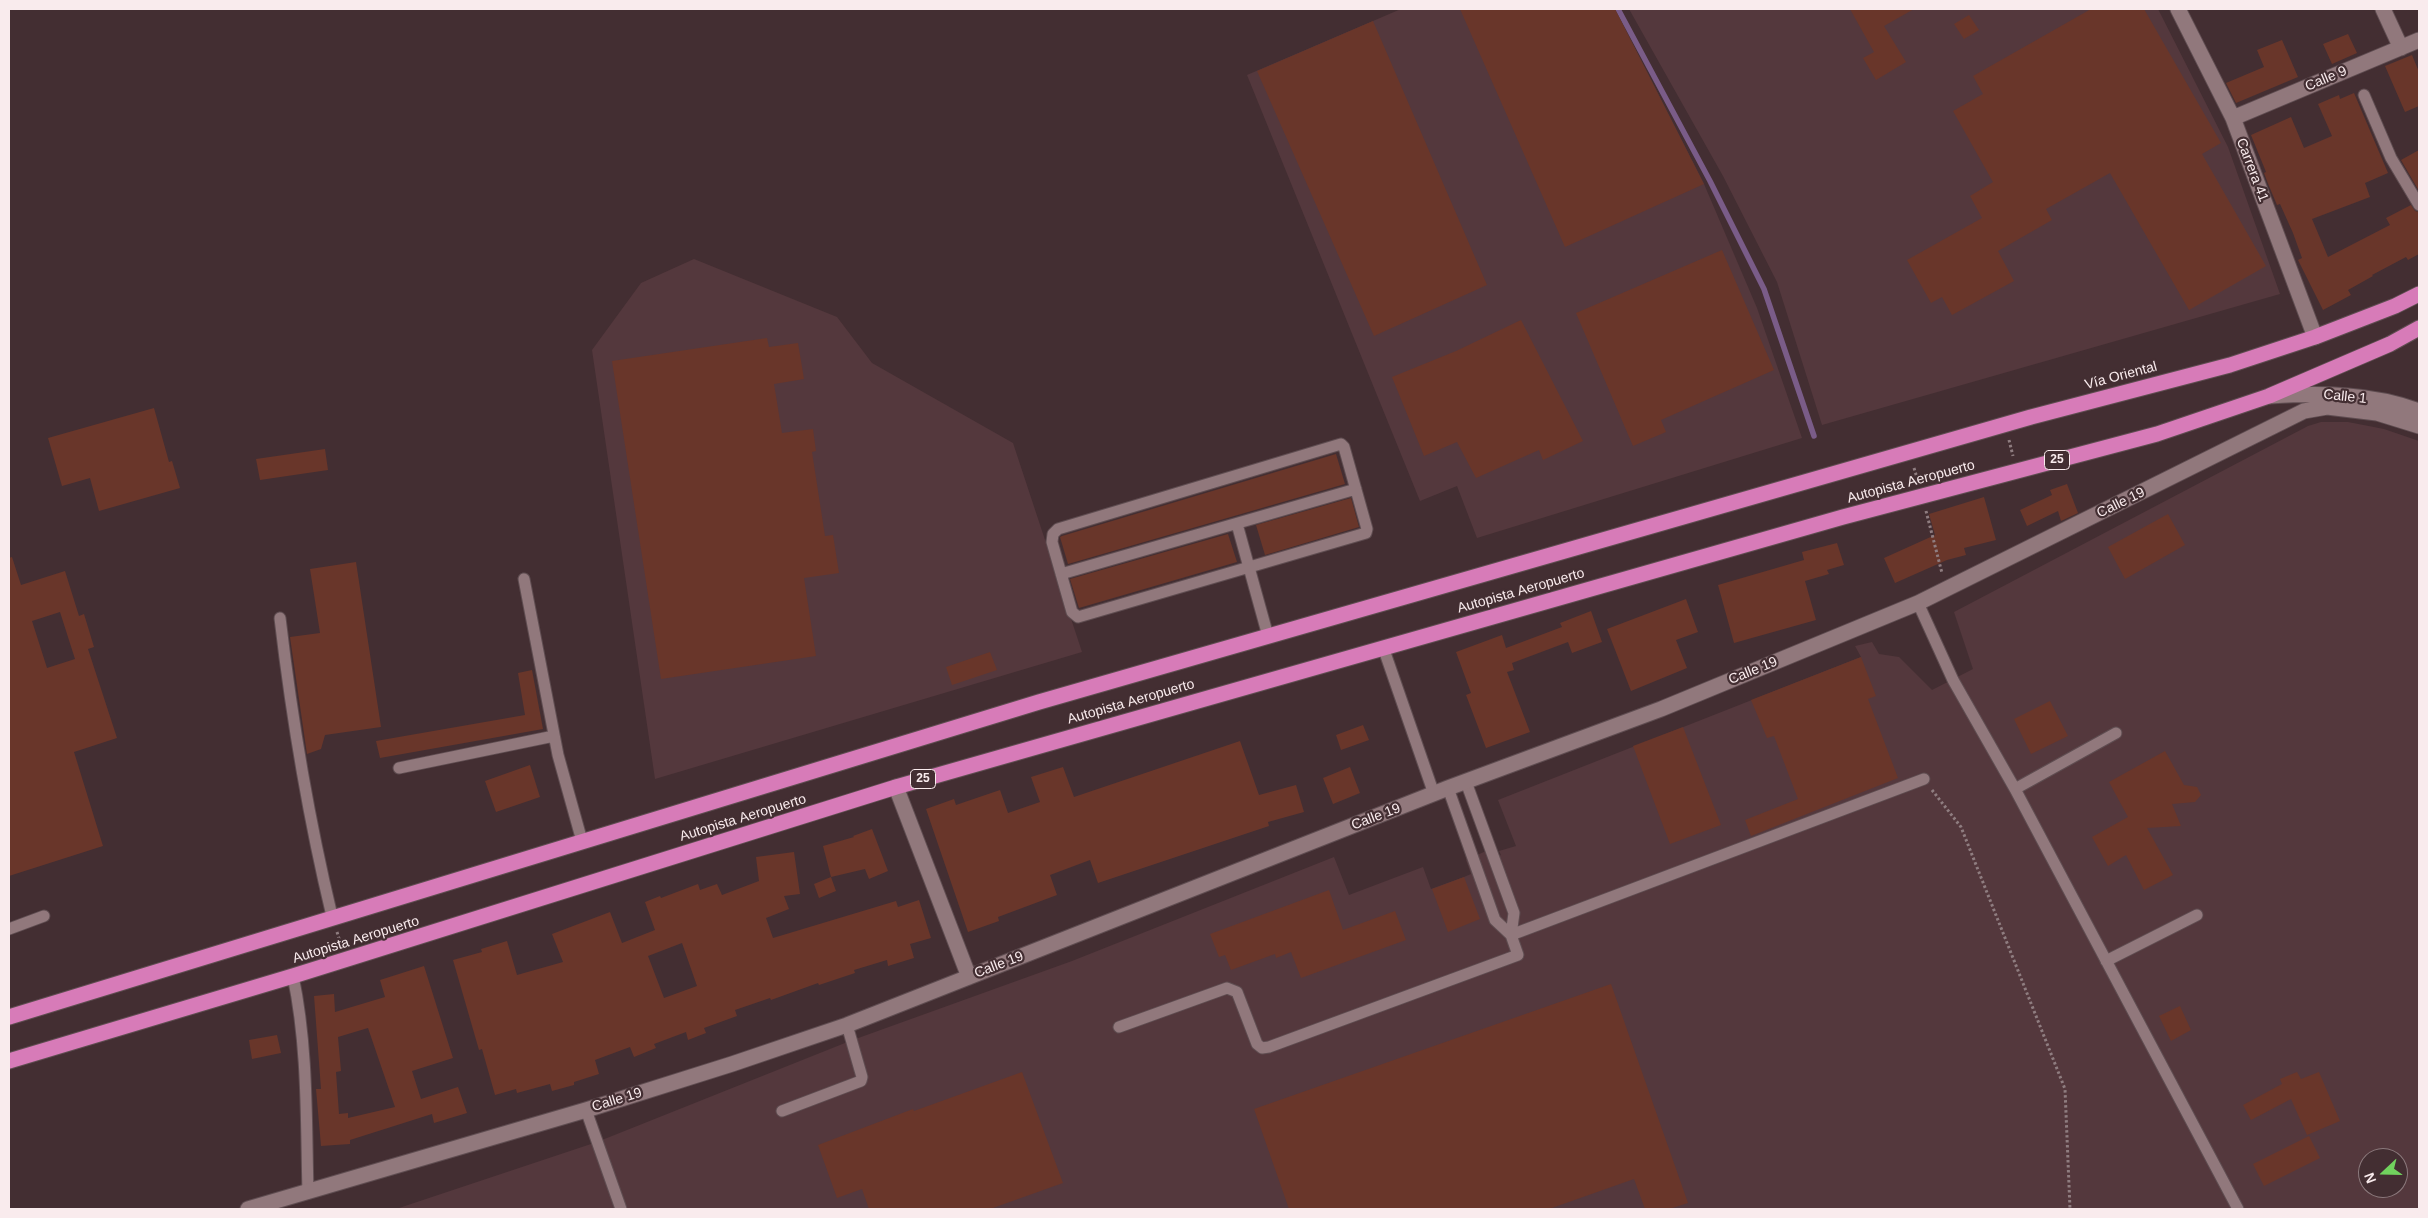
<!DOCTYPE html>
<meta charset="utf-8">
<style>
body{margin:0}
#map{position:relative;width:2428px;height:1218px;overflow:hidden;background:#432e32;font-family:Arial,sans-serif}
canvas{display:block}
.frame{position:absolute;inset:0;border:10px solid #f9ebed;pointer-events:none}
.north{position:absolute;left:2358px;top:1148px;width:50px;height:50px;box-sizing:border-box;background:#432e32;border:1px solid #8c7a7d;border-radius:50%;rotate:249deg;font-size:14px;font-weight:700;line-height:20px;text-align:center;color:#f9ebed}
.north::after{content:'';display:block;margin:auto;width:18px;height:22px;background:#71d25e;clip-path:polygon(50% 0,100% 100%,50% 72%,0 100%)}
</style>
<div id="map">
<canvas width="2428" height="1218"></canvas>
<div class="frame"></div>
<div class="north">N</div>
</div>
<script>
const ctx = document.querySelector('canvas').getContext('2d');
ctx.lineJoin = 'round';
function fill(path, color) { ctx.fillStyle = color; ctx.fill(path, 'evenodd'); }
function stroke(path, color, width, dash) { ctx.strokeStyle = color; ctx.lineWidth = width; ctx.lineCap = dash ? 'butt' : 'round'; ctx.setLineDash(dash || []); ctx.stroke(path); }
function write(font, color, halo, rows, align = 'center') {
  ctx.font = font + ' Arial,sans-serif'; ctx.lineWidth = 4.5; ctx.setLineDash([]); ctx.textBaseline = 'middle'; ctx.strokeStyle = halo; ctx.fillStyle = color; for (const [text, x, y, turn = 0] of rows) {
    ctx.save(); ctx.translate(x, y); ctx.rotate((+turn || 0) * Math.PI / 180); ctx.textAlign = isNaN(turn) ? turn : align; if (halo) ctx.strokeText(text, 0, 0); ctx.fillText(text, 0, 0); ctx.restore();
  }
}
fill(new Path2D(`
 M1401,9H1615L1704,184L1757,308L1802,438L1477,538L1457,486L1420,501L1247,75Z
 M1629,9H2158L2228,147L2280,294L1822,425L1777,282L1723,176Z
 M694,259L837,317L872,363L1013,443L1082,652L655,779L592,350L641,283Z
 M2321,422H2348L2384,429L2419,441V1209H396L597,1142L850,1041L1072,961L1334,857L1349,895L1423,867L1431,889L1464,877L1471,874L1466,860L1486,851L1490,859L1501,855L1499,851L1516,846L1498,800L1861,657L1855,646L1872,642L1879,654L1899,657L1932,690L1973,669L1954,612L2308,426ZM2368,1158H2398V1188H2368Z`), '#54383d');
stroke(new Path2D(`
 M1618,9L1710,181L1764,289L1814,436`), '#7a5c88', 5.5);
fill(new Path2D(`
 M1460,9H1615L1704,184L1565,247Z
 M1850,9H1914L1884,26L1906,62L1876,80L1863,58L1874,52Z
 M2091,9H2144L2221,143L2202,154L2266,266L2189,310L2110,173L2046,209L2052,220L1998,251L2014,281L1952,315L1942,297L1931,303L1907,260L1982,218L1970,196L1993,182L1953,111L1983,94L1973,76Z
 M1969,15L1979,30L1964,39L1954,24Z
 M1373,21L1487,285L1374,336L1257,71Z
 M2348,34L2357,53L2332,64L2323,44Z
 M2282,40L2298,77L2236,103L2226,83L2264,67L2257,50Z
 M2412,55L2419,72V106L2405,112L2385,66Z
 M2354,93L2388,173L2365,183L2370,197L2312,219L2328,257L2390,225L2386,218L2411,205L2415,211L2419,212V254L2408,260L2406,257L2372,275L2373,276L2348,290L2351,295L2323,310L2298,260L2302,258L2293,233L2280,204L2277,205L2269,186L2264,173L2266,172L2251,135L2291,117L2304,148L2332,136L2318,104L2339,95L2340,99Z
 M2419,150V191L2401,160Z
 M1722,250L1774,370L1661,420L1666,432L1633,446L1576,313Z
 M1521,320L1583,441L1543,460L1539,450L1476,478L1457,442L1424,456L1392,377L1456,351Z
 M767,338L769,347L798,343L804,379L774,384L782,433L813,429L816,451L812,452L825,536L833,535L839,573L804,578L816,656L661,679L612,361Z
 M154,408L169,462L172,461L180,488L99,511L90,478L62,486L48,438Z
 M325,449L328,470L260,480L256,459Z
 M1336,454L1345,484L1068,564L1060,537L1062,536Z
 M2067,484L2078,513L2061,521L2058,511L2027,526L2020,510L2052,495L2050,490Z
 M1984,497L1996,540L1964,548L1966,555L1947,560L1895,583L1884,558L1935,535L1929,514Z
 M1351,498L1359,527L1265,555L1256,525Z
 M2168,514L2185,545L2125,579L2108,547Z
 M1228,534L1237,562L1079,608L1070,579Z
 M1837,543L1844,565L1827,570L1829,574L1805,581L1816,620L1734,643L1718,585L1804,560L1802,552Z
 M12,557L21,585L65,571L79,616L84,614L94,647L88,649L117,738L74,752L103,846L9,876V558ZM60,612L75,659L47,668L32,621Z
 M356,562L381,727L325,735L321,749L307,754L290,637L320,633L310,569Z
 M1686,599L1698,632L1676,640L1687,668L1631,691L1607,629Z
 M1591,611L1602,642L1572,653L1568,642L1512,663L1514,670L1507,672L1530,732L1486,748L1466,695L1471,693L1456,652L1502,635L1506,648L1562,627L1560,623Z
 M990,652L997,670L952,685L946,667Z
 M1861,657L1876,696L1868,699L1898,778L1751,836L1745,820L1798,799L1774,736L1767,738L1751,700Z
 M532,670L543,729L380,758L376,741L525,715L518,673Z
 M2050,701L2068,736L2031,754L2014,719Z
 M1363,725L1369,740L1341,750L1336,735Z
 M1683,727L1721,825L1670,844L1633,746Z
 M1240,741L1259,795L1296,785L1304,812L1268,822L1269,826L1098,883L1090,860L1050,875L1057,895L998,917L999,921L968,932L926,809L954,799L956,805L1000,790L1008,813L1040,802L1031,777L1063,767L1074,797Z
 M2165,751L2184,785L2197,787L2201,795L2195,802L2172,804L2181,826L2147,828L2173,875L2144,890L2126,855L2108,866L2092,837L2128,817L2109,782Z
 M530,765L540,797L496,812L485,781Z
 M1350,767L1360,793L1333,804L1323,778Z
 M872,829L888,871L869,879L865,869L831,877L823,846L854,837L853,836Z
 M794,852L800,894L784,896L789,909L766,918L773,938L896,901L898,907L919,900L931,938L910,944L914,958L888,966L887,960L854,970L855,973L819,985L818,983L771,1000L770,998L735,1010L737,1016L704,1028L706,1033L688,1040L686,1032L654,1044L656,1048L634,1057L630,1047L595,1060L599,1074L574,1082V1085L552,1091L550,1084L517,1093L516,1089L495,1095L482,1049L479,1050L453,960L482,952L481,949L507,941L517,975L563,962L552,934L610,912L622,943L655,930L645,902L660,896L661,898L698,884L700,890L717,884L722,895L759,881L756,857ZM682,943L697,986L664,998L648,956Z
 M831,877L836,891L819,898L814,884Z
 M1464,877L1480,919L1448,932L1432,889Z
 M1329,890L1343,930L1395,911L1406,940L1301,978L1291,952L1276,958L1275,954L1231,970L1225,955L1219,957L1210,934Z
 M424,966L453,1058L412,1071L421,1099L458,1087L467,1113L434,1123L432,1114L350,1140V1144L321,1146L316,1089H321L314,996L334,994L335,1012L385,997L380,980ZM368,1028L395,1107L348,1118V1113L339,1114L336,1072L341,1071L338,1037Z
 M1611,984L1688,1203L1669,1209H1645L1634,1179L1549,1209H1289L1254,1109Z
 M2180,1006L2191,1030L2171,1041L2159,1016Z
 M277,1035L281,1053L252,1059L249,1040Z
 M1022,1072L1063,1183L990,1209H869L862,1189L837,1198L818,1145L913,1109L914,1111Z
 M2297,1072L2301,1079L2319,1072L2340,1121L2307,1135L2291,1099L2251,1120L2243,1105L2282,1084L2280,1079Z
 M2309,1136L2320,1158L2264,1186L2253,1164Z`), '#69362a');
const lane = new Path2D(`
 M2364,95L2391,158L2419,205
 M1341,444L1344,447L1367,529L1366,533L1078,617L1072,612L1052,542L1053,534L1058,529Z
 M1237,524L1268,636
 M1061,574L1356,489
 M524,579L558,755L582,841
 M1918,603L1953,680L2015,789L2238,1209
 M280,618C292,720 308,816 332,916
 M1383,647L1434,794
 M399,768L554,736
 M1448,788L1495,920L1511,935L1514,913L1466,782
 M2015,789L2116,733
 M9,929L44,916
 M2106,961L2197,915
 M293,976C308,1047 306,1120 308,1193
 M1119,1027L1227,988L1237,992L1257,1044L1262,1048L1269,1047L1518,955L1511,935L1924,779
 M586,1110L621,1209
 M782,1111L861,1081L862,1077L847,1025`);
const street = new Path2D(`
 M2178,9L2233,118L2315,337
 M2383,9L2401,48
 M2233,118L2419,40
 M2270,396C2320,393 2372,393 2419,411
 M896,787L969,977
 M248,1209L586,1110L732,1064L847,1025L1448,788L1661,709L1918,603L2304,411L2327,407L2377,413L2419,426`);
const highway = new Path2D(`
 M9,1017L1039,702L2031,417L2230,365L2315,337L2395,306L2419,294
 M9,1061L293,976L896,787L1843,517L2157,434L2269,396L2390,344L2419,328`);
stroke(lane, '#5f4d51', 13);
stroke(street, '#5f4d51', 17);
stroke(highway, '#5f4d51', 17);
stroke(new Path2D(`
 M2009,440L2013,456
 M1914,468L1918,481
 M1926,511L1942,573
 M1932,790L1961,827L2065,1089L2070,1209
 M337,932L341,945`), '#8f7d80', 3, [2.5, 2.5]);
stroke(lane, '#91787c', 11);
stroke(street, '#91787c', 15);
stroke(highway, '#d77bb8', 15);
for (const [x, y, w] of [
 [2057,460,25],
 [923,779,25]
]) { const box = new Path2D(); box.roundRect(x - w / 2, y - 9.5, w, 19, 4); ctx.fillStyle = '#432e32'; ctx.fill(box); stroke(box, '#f9ebed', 1); }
write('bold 12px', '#f9ebed', null, [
 ["25",2057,460],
 ["25",923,779]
]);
write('14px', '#f9ebed', '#432e32', [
 ["Calle 9",2326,79,-23],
 ["Carrera 41",2252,170,69],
 ["Vía Oriental",2121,376,-15],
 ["Calle 1",2345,397,6],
 ["Autopista Aeropuerto",1911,482,-15],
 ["Calle 19",2121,503,-26],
 ["Autopista Aeropuerto",1521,591,-16],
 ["Calle 19",1753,671,-22],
 ["Autopista Aeropuerto",1131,702,-16],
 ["Calle 19",1376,817,-21],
 ["Autopista Aeropuerto",743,818,-17],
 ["Autopista Aeropuerto",356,940,-17],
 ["Calle 19",999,965,-21],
 ["Calle 19",617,1100,-17]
]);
</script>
